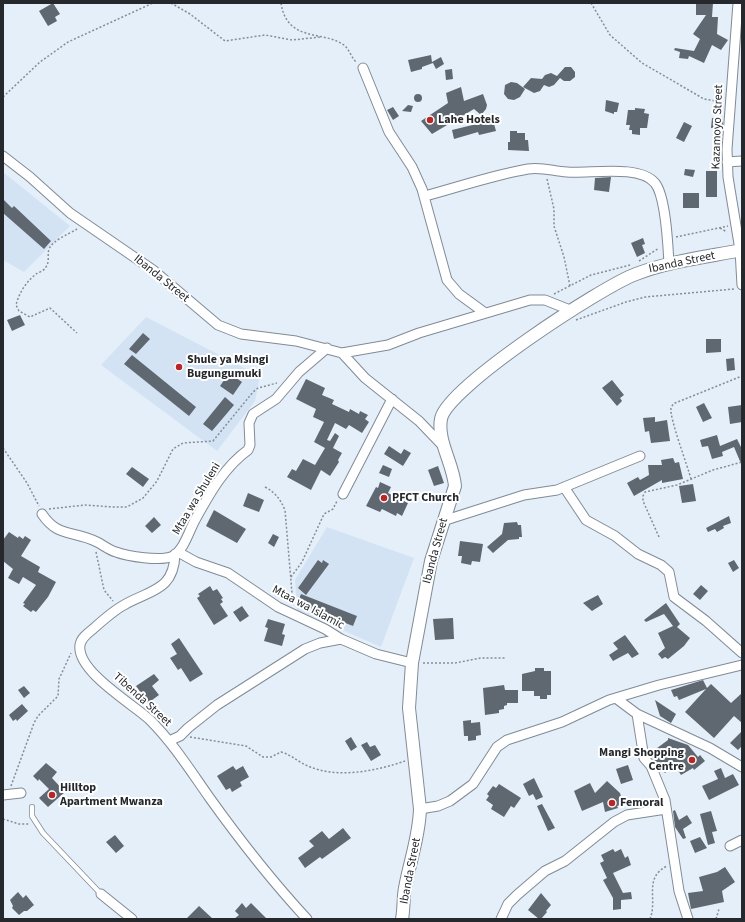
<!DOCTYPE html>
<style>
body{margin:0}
#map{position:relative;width:745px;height:922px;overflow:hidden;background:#e4effa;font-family:"Source Sans 3",sans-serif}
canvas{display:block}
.frame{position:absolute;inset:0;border:4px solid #25292d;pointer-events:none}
</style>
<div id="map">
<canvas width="745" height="922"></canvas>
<div class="frame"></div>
</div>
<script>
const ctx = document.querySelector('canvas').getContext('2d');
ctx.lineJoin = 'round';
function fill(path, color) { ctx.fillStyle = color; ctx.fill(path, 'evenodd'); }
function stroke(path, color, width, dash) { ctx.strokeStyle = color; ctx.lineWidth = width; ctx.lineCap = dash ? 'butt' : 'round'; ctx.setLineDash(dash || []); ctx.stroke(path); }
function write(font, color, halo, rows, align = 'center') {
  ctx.font = font + ' "Source Sans 3",sans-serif'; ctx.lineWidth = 4; ctx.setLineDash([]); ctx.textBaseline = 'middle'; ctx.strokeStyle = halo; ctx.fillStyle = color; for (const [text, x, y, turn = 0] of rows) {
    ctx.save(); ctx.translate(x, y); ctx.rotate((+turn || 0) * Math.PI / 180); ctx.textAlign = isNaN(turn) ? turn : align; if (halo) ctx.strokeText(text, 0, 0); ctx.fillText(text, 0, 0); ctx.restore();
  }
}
fill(new Path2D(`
 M3,172L70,226L24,272L3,260Z
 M146,317L260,376L255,401L217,451L101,365Z
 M327,527L414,558L381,647L297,610L295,580Z`), '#d3e3f4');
fill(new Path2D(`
 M53,3L60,14L55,17L57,21L48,26L39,11Z
 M696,3H713L712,17H718L717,34L728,40L721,50L712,45L704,63L689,56L688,59L679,58L680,52L674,50L675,48L694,51L700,39L693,34L706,15H696Z
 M431,55L432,62L441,57L444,64L436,69L433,63L422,67V69L411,72L408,60Z
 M565,67H571L575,72V77L570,81H564L560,78L554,85L549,87L544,85L540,91L534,93L523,87L531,78L542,79L545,75L551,73L559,77L557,76Z
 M452,69L453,79L446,80L445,70Z
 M511,82L517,83L525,89L520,97L514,100L508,99L504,94L505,85Z
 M461,87L464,101L483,94L487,105L486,109L481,115L474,109L432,134L421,121L448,103L446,93Z
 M414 98a4 4 0 1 1 8 0a4 4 0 1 1-8 0Z
 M606,100L619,103L617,112H614V114L605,111Z
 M408,105L413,106L411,112L402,111Z
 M393,107L399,116L393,120L387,110Z
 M635,108L645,109L644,113L649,114L647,128H640V135L632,134V130H629L630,125H626L628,110H635Z
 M712,118L723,119V128H711Z
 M493,120L496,131L479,135L478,132L454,139L452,130Z
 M684,122L692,126L684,142L676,138Z
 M510,131H517V133H525V140H528L529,151L508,150V142H510Z
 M685,169L695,170L693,177L684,175Z
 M706,171H717V197H706Z
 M611,177L609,192L594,190L595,178Z
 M683,193H699V208H683Z
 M3,199L12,208L14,206L51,241L44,249L3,213Z
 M643,238L645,244L642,245L645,253L637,257L631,243Z
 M20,315L25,325L12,331L7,320Z
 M143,333L150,339L136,354L129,349Z
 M706,339H721V352L706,353Z
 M132,355L196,407L189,416L124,364Z
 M734,358L735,370L727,371L726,359Z
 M229,373L242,382L233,395L220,386Z
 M306,379L325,388L322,395L334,400L332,404L349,412L350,409L359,414L360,411L368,415L365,419L369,422L362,433L349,425L346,429L335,423L327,440L330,441L335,433L339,436L333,448L342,453L338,460L339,462L330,476L321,470L311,490L287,477L292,469L296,471L303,459L315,465L325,448L314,442L324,422L313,417L316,409L296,399Z
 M612,380L624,395L620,398L622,401L617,406L602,388Z
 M225,397L234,405L212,431L203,424Z
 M704,403L712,418L703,422L696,407Z
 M742,405V422L730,424L728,407Z
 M655,417V422L667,420L670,441L651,443L649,431L645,432L643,418Z
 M717,435L720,446L737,439L742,449V466L734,447L722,452L723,456L712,459L708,446L702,447L700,440Z
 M389,446L401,454L404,449L411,453L403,466L384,454Z
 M673,458L675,463L679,462L683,479L662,483V480L634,496L627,483L638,477L640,480L649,475L648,465H662L661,460Z
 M383,465L392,469L389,477L379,473Z
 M438,466L444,483L434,486L428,470Z
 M132,467L149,479L143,487L126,474Z
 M380,482L391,487L388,493L408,503L402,516L397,513L396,516L382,509L380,512L366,506L376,487L378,488Z
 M693,484L696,501L682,503L679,486Z
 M248,493L264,500L259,512L243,506Z
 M214,510L246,529L237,543L206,526Z
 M729,516L731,523L723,526L724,528L717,532L715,529L708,532L706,528Z
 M154,517L161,525L152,533L145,526Z
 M517,522L518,525H521L522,537H519V539L508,540L493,553L487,547L502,534L504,523Z
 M9,532L18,538L19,536L23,539L25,536L31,540L21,556L40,567L38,572L56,582L48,597L36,612L33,610L31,612L23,606L25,604L23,603L36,585L23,577L19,584L8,578L13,569L3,561V540Z
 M273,534L279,537L274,547L268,543Z
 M460,541L483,544L480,562L472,561L471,565L461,563L462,556H458Z
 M318,560L322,563L323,560L329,564L306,595L298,588Z
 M734,560L739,568L733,572L728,563Z
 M701,585L708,591L700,600L693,594Z
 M210,586L213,591L217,589L223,598L221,599L223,602L220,604L228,616L214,625L197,598L200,596L198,594Z
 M301,594L357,616L353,626L297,604Z
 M598,595L603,604L592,611L583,603Z
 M666,603L680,624L677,627L690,638L684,646L668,659L665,657L662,659L658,654L665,648L658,633L673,626L664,614L646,622L644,620Z
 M242,606L249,616L240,622L233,612Z
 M453,618L454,639L435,640L433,619Z
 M268,619L285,624L282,634L285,635L282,646L264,641L268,628L265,627Z
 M625,635L639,654L632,658L628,653L613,661L609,655L618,649L613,643Z
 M179,638L203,674L190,682L181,668L178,670L170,658L177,654L171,644Z
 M535,668H544V671H551V695H547V699H540V696H534V691H522V674L535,671Z
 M154,674L159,680L152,686L159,695L148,703L136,686Z
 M703,680L707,688L711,684L731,703L742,693V723L734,716L714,738L685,712L706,689L679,700L677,696L674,697L671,690Z
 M504,685L505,690H518V703H507V705L504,706V709L499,710V713L485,715L483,688Z
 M24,686L30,693L24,698L18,690Z
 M655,700L676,714L671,723L660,716Z
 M22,704L28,711L17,721L16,719L13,721L9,715Z
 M471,720V723L480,722L481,735L476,736V740L468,741V736H464L463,721Z
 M742,731V746L738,750L730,743Z
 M351,737L357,747L351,751L345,741Z
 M668,738L688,745L698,757L700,755L705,761L694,770L693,768L681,775L676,767L673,769L672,767L665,773L649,754L668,740Z
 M367,742L370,747L375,745L381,755L371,761L361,745Z
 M46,763L57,772L52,778L65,792L48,807L39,798L49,789L39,779L38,781L33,776Z
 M628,765L633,780L621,784L616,769Z
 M233,766L236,770L243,766L249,777L240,782L242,786L232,792L230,788L226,790L217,776Z
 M721,768L725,778L733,774L739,785L709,800L702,786L718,779L714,771Z
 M534,778L543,797L536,800L533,794L529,796L523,784Z
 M607,781L620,793L623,804L617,806L618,808L605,812L603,802L582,811L574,791L590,783L595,793Z
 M499,784L521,798L514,808L511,806L504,817L491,809L493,805L486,800L489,796L487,794L493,786L496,788Z
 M542,804L555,828L548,831L537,806Z
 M675,810L679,820L687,815L692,823L683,829L686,838L683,839L675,827L673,811Z
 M711,811L717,831L712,832L715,843L708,845L700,814Z
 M343,828L351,838L322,859L320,857L305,868L298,858L314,846L309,841L322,831L329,839Z
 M115,835L124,846L116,853L106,842Z
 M700,837L707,848L695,853L690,841Z
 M613,849L615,852L621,849L625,858L628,856L631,865L613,873L623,893L631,892L632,899L621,900V909L613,910V898L603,880L607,878L600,863L604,861L601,855Z
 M725,867L735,882L722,891L724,902L691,909L688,893L703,891L699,877L717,872Z
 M18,892L23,898L26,895L34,905L27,911H24L19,915L12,908L13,906L10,900Z
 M541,893L551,905L546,911L547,912L541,919H539L528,910Z
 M242,903L246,908L251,903L267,919H234L239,915L235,911Z
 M199,906L213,919H186Z`), '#5f6871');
const lane = new Path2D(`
 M32,807V816L43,833L101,894`);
const street = new Path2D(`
 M738,3L727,149L728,177L740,250L742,285
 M363,68L389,132L412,167L422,189L447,280L459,294L485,313
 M3,156L30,177L70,213L153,270L218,325L241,334L296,341L342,353L388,345L419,333L530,300H545L570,310
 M727,162L742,161
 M425,196C459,187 493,175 528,169C543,167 552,171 567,172C589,174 639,164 655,183C666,197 668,246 669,264
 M342,353L365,378L419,421L443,446
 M564,487L586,520L615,536L638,554L661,565L669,572L674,597L706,621L742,653
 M343,494L392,399
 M42,514C58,538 73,530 97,542C103,545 109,550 116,552C127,556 161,562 173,556C184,550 189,531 195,520C209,495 224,467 248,450L250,445L249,423L253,414L276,399L299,372L327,348
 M445,518L449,519L524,495L557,490L640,456
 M178,552L196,562L228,573L278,607L325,629L341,639L376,654L412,663
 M175,554C174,591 150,590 124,605C113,611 103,620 93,629C88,633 81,638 80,645C76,671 133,704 150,720C173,743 190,770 209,797C239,839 271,880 307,919
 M617,699L637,714L710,748L742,767
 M637,714L644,758L651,766L665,800L679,891L688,919
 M169,741L180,736L188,728L217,705L305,649L320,643L341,639
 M3,795L21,793
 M420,809L438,806L450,801L473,784L497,747L507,740L562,722L609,700L659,685L742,665
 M730,846L742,840
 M101,894L132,919
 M501,919L508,904L517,895L545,871L565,861L614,822L627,815L666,809`);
const secondary = new Path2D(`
 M402,919C404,909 403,898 405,888C410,860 419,838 420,809L409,708L412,663L431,561L455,486C453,463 437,441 441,419C446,388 603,286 636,274C670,261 706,257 742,250`);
stroke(lane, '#818b95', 6);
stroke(street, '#818b95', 11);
stroke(secondary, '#818b95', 14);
stroke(new Path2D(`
 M171,3L190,14L225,41L265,35L292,40L321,37
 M281,3C287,43 323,30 344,45C349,49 351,57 356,62
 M591,3L610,35L642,63L704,99L722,102
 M3,97L40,62L68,42L153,3
 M547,179L554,209V226L564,257L570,286
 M720,228L727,232
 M77,229C69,234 53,240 49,249C47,255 50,261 46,267C44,271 39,272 36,274C26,282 19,293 16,305L19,311L30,317L50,308L77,333
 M676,237L728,226
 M639,261L659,248
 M554,294L591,275L630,265
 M576,320L626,302L645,297L734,289
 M3,448L27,483L39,506
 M691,479C688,467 669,417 671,408C672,406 673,404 675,403L742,376
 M265,487C276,493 280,499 285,510L293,605
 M49,509L85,505L113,507H127L143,498L157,481L173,449L183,443L213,441L253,392L258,388L277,383
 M659,537L643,501V496L645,492L677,485L713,470L742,462
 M96,552L104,590L113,601
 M291,577L302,562L324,514L333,509L337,501
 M423,663H455L481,658H506
 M190,737L246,746L263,757H271L281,752C292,755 298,762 308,766C337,779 376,771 405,761
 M11,786L34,723L38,716L58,696L59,679L71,653
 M3,819L19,824H30
 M650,919C658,899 643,878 667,866
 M716,919L719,909`), '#868d95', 1.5, [2, 2]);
stroke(lane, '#fff', 4.5);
stroke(street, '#fff', 9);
stroke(secondary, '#fff', 12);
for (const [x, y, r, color] of [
 [430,120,4,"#b72727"],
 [179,367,4,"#b72727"],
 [384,498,4,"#b72727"],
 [692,760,4,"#b72727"],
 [52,795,4,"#b72727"],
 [612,803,4,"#b72727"]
]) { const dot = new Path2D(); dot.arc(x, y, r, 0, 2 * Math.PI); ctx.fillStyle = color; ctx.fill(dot); stroke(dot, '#fff', 1.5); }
write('bold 12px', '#25292d', '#fff', [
 ["Lahe Hotels",438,120],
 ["Shule ya Msingi",187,360],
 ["Bugungumuki",187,374],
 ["PFCT Church",392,498],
 ["Mangi Shopping",684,753,"right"],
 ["Centre",684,767,"right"],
 ["Hilltop",60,788],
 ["Apartment Mwanza",60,802],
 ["Femoral",620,803]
], 'left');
write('12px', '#25292d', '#fff', [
 ["Kazamoyo Street",718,127,-88],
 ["Ibanda Street",682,263,-12],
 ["Ibanda Street",161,279,39],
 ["Mtaa wa Shuleni",197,499,-59],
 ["Ibanda Street",436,551,-75],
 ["Mtaa wa Islamic",308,608,28],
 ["Tibenda Street",142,700,42],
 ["Ibanda Street",411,871,-79]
]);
</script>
